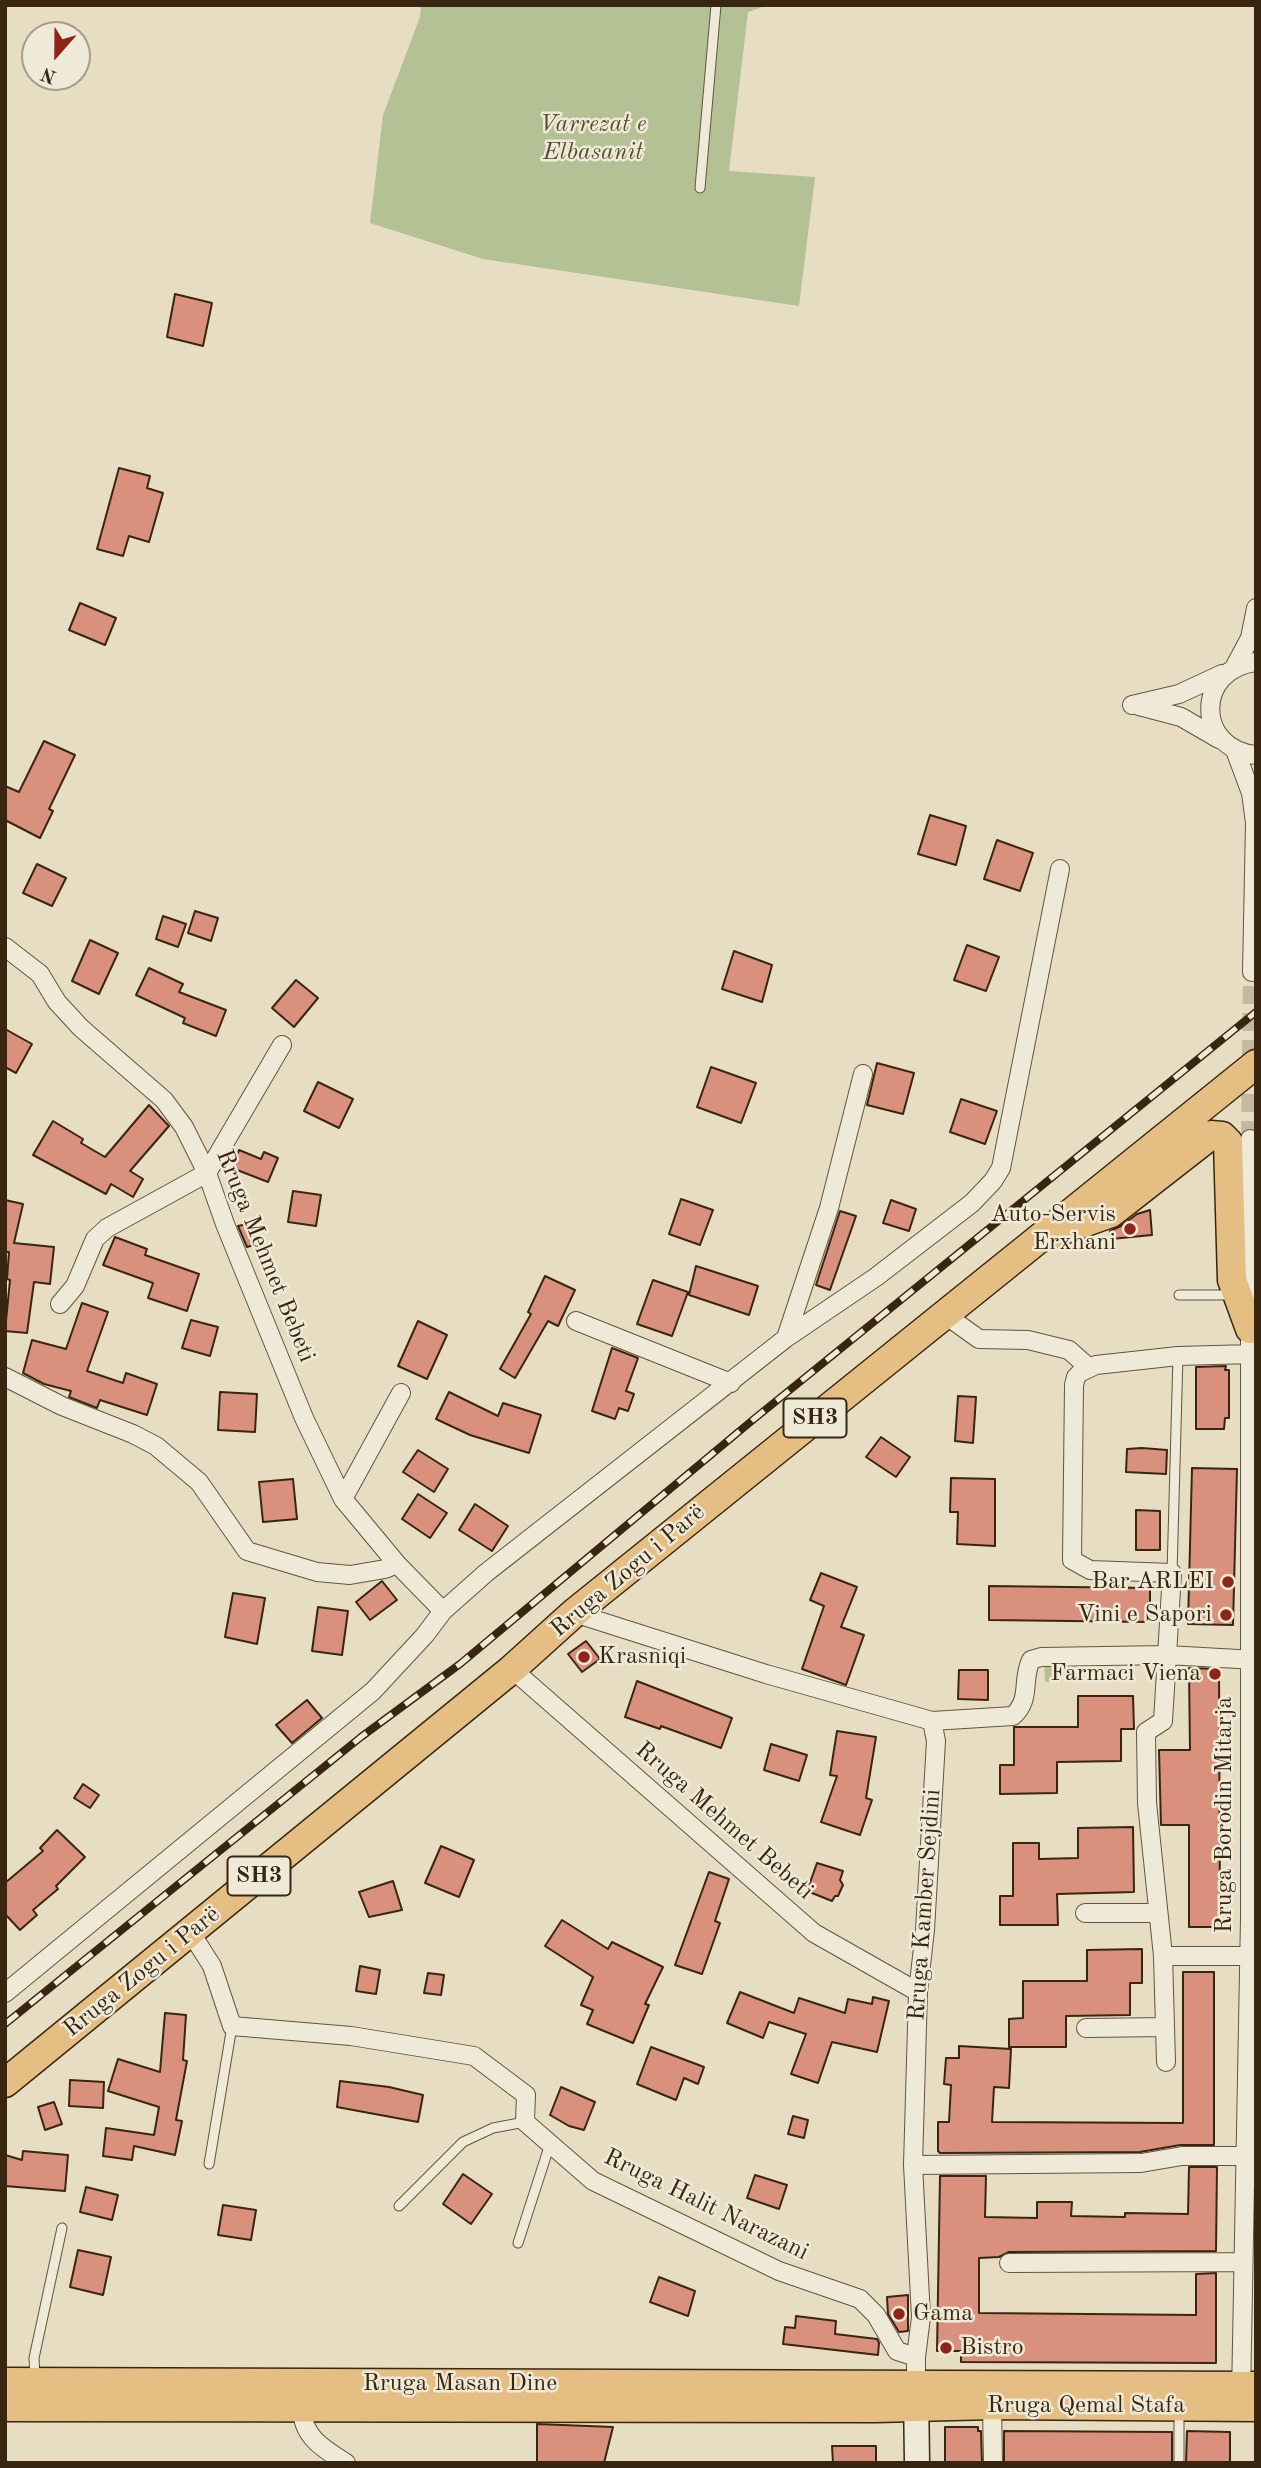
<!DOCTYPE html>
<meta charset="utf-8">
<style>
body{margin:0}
#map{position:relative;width:1261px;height:2468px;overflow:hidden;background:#e7ddc3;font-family:"Old Standard TT",serif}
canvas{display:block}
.frame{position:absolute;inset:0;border:7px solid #392610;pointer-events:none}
.north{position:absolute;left:21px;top:21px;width:70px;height:70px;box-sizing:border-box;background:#efe9d8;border:2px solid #a69b88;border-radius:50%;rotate:201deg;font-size:19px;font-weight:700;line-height:28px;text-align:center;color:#392610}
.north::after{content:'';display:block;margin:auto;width:24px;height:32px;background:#8f2418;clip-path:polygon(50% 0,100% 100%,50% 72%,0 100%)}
</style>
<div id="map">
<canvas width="1261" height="2468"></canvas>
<div class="frame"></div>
<div class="north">N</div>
</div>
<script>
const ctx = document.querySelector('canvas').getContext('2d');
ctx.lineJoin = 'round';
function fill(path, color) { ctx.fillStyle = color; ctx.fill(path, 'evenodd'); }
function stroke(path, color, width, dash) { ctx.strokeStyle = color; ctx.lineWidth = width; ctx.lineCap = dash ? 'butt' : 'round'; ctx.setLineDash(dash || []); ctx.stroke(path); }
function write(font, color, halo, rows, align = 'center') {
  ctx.font = font + ' "Old Standard TT",serif'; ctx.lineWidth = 5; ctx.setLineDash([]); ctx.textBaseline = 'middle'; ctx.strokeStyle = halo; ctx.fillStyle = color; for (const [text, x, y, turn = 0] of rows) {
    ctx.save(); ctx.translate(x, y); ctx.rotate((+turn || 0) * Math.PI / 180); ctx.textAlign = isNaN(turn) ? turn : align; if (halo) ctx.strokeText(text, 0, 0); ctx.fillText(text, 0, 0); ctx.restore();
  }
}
fill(new Path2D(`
 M421,5H768L748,12L729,171L815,177L799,306L483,259L370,223L383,115L420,17Z
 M1062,1662V1682H1045L1044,1663Z`), '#b4c195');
const building = new Path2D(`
 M175,294L212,303L203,346L167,337Z
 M119,468L150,476L147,488L163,493L149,542L129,536L123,556L97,549Z
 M80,603L116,618L105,645L69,630Z
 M44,741L75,755L49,809L53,811L40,838L5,820V786L19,792Z
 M930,815L966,826L956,865L918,854Z
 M997,840L1033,853L1020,891L984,879Z
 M37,864L66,878L52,906L23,893Z
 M195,911L218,918L211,941L188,933Z
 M163,916L186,924L178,947L156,939Z
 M90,940L118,953L99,994L72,981Z
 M967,945L999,957L986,991L954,980Z
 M734,951L772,965L762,1002L722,989Z
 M149,968L183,984L179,992L226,1010L216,1036L183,1023L185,1018L136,995Z
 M296,980L318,998L294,1027L272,1008Z
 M5,1029L32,1044L16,1073L5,1067Z
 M877,1063L914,1073L903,1114L867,1105Z
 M711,1067L756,1083L741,1123L697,1107Z
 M318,1082L353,1099L339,1128L304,1111Z
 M961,1099L997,1111L985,1144L950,1132Z
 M149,1105L169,1126L130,1171L143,1179L133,1197L111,1184L106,1194L33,1155L53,1121L83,1139L81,1143L105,1157Z
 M239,1150L261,1159L264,1152L278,1158L268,1182L232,1168Z
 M293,1191L321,1195L316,1226L288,1222Z
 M681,1199L713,1210L700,1245L669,1234Z
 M5,1200L23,1204L14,1243L54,1247L50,1284L34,1282L27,1333L5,1331L10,1280L7,1279L9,1252H5Z
 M891,1200L916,1209L909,1231L883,1223Z
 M1150,1210L1152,1235L1111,1239L1110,1231L1121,1226L1137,1214Z
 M840,1211L856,1216L830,1290L816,1285Z
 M252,1223L257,1244L247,1247L238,1226Z
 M115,1237L147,1249L145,1255L199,1274L187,1311L148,1298L153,1283L103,1265Z
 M696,1266L758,1286L749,1315L689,1295Z
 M545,1276L575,1290L558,1326L548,1321L515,1378L500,1369L531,1314L528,1312Z
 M653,1280L688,1292L672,1336L637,1324Z
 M82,1303L108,1312L87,1371L123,1383L126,1373L157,1384L147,1415L100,1400L97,1408L69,1397L71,1391L44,1384L23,1373L32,1340L66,1349Z
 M191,1320L218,1327L210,1356L182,1348Z
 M418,1321L447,1335L427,1379L398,1366Z
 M612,1348L638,1358L626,1391L634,1394L628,1411L619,1408L615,1419L592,1411Z
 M1226,1366L1225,1370H1229V1418H1225L1224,1429H1196V1367Z
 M220,1392L257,1394L255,1432L218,1430Z
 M449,1392L498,1416L503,1403L541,1415L529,1453L470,1435L436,1419Z
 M958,1396L976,1397L973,1443L955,1441Z
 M881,1437L910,1457L896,1477L866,1457Z
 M1142,1448L1167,1450L1166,1474L1126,1472L1127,1449Z
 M418,1450L448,1469L434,1492L403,1472Z
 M1192,1468L1237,1469L1233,1625L1188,1624Z
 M951,1478L995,1479V1546L957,1544L958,1512H950Z
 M293,1479L297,1519L263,1522L259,1482Z
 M418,1494L447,1513L430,1538L402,1519Z
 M475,1504L508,1526L492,1551L459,1530Z
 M1136,1510L1160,1511V1550H1136Z
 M821,1573L857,1587L841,1627L864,1635L846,1685L802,1669L824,1606L810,1600Z
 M382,1581L397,1600L370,1620L356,1602Z
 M989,1586L1150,1588V1622L989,1620Z
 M233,1593L265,1598L257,1644L225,1637Z
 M318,1607L348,1611L342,1655L312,1651Z
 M586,1641L600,1659L582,1672L568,1654Z
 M1189,1668L1219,1669L1220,1927H1189V1825H1161L1159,1750H1190Z
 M959,1670H988V1700L958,1699Z
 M637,1681L732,1718L721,1748L661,1726L660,1729L625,1717Z
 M1078,1696H1133L1134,1729H1121V1761L1057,1762V1793L1000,1794V1765H1014V1727H1078Z
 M307,1700L322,1718L292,1743L276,1725Z
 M837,1731L876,1737L866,1798L872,1800L860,1835L821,1822L837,1776L830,1775Z
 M771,1744L807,1755L799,1781L764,1770Z
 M83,1784L99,1795L90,1808L74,1798Z
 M1133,1827L1134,1892L1057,1894L1058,1925H1000V1896H1013V1843H1039V1859L1078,1858V1828Z
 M57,1830L85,1857L56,1886L58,1889L33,1910L37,1915L20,1930L5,1914V1883L43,1851L40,1848Z
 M441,1846L474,1860L459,1897L425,1883Z
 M817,1863L843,1871L840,1880L843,1885L838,1896H835L832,1901L807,1891Z
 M709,1872L729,1879L715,1921L720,1923L702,1974L675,1965Z
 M393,1881L402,1910L369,1917L359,1892Z
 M562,1920L608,1949L612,1942L663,1967L645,2004L649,2005L633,2043L587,2024L593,2010L581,2005L593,1977L545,1946Z
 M1142,1949V1983H1130V2015L1066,2016V2047H1009V2019L1023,2018V1981H1087V1950Z
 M360,1966L380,1970L376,1994L356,1991Z
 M1183,1972H1214V2145H1180L1140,2152L940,2153L938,2151V2122H949L951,2085L944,2084L946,2058H959V2046L1011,2049L1009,2088L994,2087L992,2122L1183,2123Z
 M428,1973L444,1975L441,1995L424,1993Z
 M740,1992L794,2013L799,1998L845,2013L848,1999L872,2004L873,1997L889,2001L877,2052L832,2042L818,2083L791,2074L806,2034L769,2022L763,2038L727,2023Z
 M165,2013L186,2015L183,2060L187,2061L176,2120L182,2121L175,2155L134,2146L132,2160L103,2156L106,2128L154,2135L159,2107L108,2091L118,2059L160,2072Z
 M651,2047L704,2067L698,2084L684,2078L676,2100L637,2084Z
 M70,2080L104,2082L103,2108L69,2106Z
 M340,2081L389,2087L423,2095L418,2122L337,2107Z
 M561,2087L595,2102L584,2130L569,2126L550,2115Z
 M54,2102L62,2124L45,2130L38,2107Z
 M793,2116L808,2120L804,2138L788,2134Z
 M23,2151L68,2155L65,2191L5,2186V2155L22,2160Z
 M1189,2167H1217L1216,2251L1009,2252L999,2257L979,2258V2313L1196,2315V2274L1216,2273V2363L961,2362V2351H937L940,2176H986L985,2217L1037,2218V2202H1072L1071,2216L1125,2217V2213L1188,2214Z
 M463,2174L492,2194L471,2224L443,2204Z
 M755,2175L787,2185L779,2209L747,2198Z
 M86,2187L118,2195L112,2220L80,2212Z
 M223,2205L256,2210L251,2240L218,2235Z
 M78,2250L111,2257L103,2295L70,2287Z
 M659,2277L695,2291L688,2316L650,2302Z
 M908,2295V2331L899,2332L888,2314L887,2297Z
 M796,2316L836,2321L835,2334L877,2339L879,2343L878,2355L783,2344L785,2327L795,2328Z
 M537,2424L613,2427L604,2463H537Z
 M945,2427H978V2431H981L982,2463H945Z
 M1004,2431L1172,2432V2463H1004Z
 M1187,2431L1230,2432V2463H1186Z
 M832,2446H876V2463H833Z`);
fill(building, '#d9917d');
stroke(building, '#392610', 2);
stroke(new Path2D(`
 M1250,1139L1252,972`), '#c4b89f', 18, [18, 9]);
const lane = new Path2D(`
 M700,188L716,5
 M1179,1295H1231
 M1172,1573L1178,1356
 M209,2164L232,2026
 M399,2206L463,2142L493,2128L525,2122
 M518,2243L550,2144
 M35,2377L34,2358L62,2228
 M1179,2463V2412`);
const street = new Path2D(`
 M1256,662C1195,669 1195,749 1256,755
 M1234,668L1250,638L1256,608
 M1132,705L1179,694L1222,674
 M1139,706L1181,717L1219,739
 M1235,750L1251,793L1255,823L1252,972
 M5,947L40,974L57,1002L81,1028L164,1100L184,1127L207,1173L225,1224L304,1418L343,1499L397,1564L443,1611
 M60,1304L75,1286L95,1239L107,1228L207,1173L282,1045
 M944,1314L979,1339L1028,1340L1069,1350L1088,1367
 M576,1321L731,1383
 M786,1338L829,1208L863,1074
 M5,1377L62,1406L133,1434L156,1446L199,1482L247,1551L317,1572L350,1575L385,1569L397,1564
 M343,1499L401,1393
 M574,1613L766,1674L932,1721L936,1741L925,1930L918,1992L913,2165L921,2317L916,2357V2386
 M512,1669L814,1933L918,1992
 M932,1721L1013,1716C1032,1698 1021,1681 1031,1660L1041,1657L1167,1655L1256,1660
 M1085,1913H1158
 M191,1933L212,1966L232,2026L351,2036L474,2056L526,2095L525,2122L593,2181L779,2271L860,2299L876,2315L897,2351L916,2357
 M1163,1956H1249
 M5,1993L373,1691L425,1635L443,1611L487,1572L786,1338L876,1277L972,1203L993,1181L1001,1168L1060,869
 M1086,2028L1165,2027
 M1166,2062L1163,1956L1147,1803L1146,1732L1163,1721L1172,1573L1090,1570L1072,1560L1074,1385L1076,1377L1081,1372L1096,1365L1178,1356L1251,1354
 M913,2165L1141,2163L1182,2156H1246
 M1009,2263L1242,2262
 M1241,2396L1250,1918V1139
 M992,2405L993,2463
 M302,2408C302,2437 324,2449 346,2463`);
const secondary = new Path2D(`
 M916,2390L917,2463`);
const primary = new Path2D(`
 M1055,1233L1111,1213L1211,1135L1222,1136L1228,1142L1232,1280L1250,1329
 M5,2083L512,1669L574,1613L1256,1064
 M5,2382L1256,2386
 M5,2407L876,2408L992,2405L1256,2407`);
stroke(lane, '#64543d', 11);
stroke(street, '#64543d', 20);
stroke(secondary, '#392610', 27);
stroke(primary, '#392610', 31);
stroke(lane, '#efe9d8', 9);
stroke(street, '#efe9d8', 18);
stroke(secondary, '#efe9d8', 24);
stroke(primary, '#e4be82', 28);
const rail = new Path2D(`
 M5,2024L361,1737L460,1664L754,1419L1256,1012`);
stroke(rail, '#392610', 8);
stroke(rail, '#efe9d8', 5, [16]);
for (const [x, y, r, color] of [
 [1130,1229,7,"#8f2418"],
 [1228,1582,7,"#8f2418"],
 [1226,1615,7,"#8f2418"],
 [584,1657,7,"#8f2418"],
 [1215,1674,7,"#8f2418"],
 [899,2314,7,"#8f2418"],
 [946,2348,7,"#8f2418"]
]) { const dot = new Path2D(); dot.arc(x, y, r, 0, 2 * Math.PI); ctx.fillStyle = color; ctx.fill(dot); stroke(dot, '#efe9d8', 2.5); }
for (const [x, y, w] of [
 [815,1418,63],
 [259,1876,63]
]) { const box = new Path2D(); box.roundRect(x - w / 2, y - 19.5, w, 39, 5); ctx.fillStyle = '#efe9d8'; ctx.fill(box); stroke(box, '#392610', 2); }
write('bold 23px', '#392610', null, [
 ["SH3",815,1418],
 ["SH3",259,1876]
]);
write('italic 24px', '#584d31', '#efe9d8', [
 ["Varrezat e",593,125],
 ["Elbasanit",593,153]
]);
write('24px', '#392610', '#efe9d8', [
 ["Auto-Servis",1116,1215],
 ["Erxhani",1116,1243],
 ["Bar ARLEI",1214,1582],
 ["Vini e Sapori",1212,1615],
 ["Krasniqi",598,1657,"left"],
 ["Farmaci Viena",1201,1674],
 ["Gama",913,2314,"left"],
 ["Bistro",960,2348,"left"]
], 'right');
write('24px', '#392610', '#efe9d8', [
 ["Rruga Mehmet Bebeti",265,1256,68],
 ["Rruga Zogu i Parë",628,1571,-40],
 ["Rruga Borodin Mitarja",1225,1815,-90],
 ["Rruga Mehmet Bebeti",724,1821,41],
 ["Rruga Kamber Sejdini",925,1905,-86],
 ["Rruga Zogu i Parë",142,1972,-39],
 ["Rruga Halit Narazani",706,2205,26],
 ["Rruga Masan Dine",460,2384],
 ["Rruga Qemal Stafa",1086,2406]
]);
</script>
